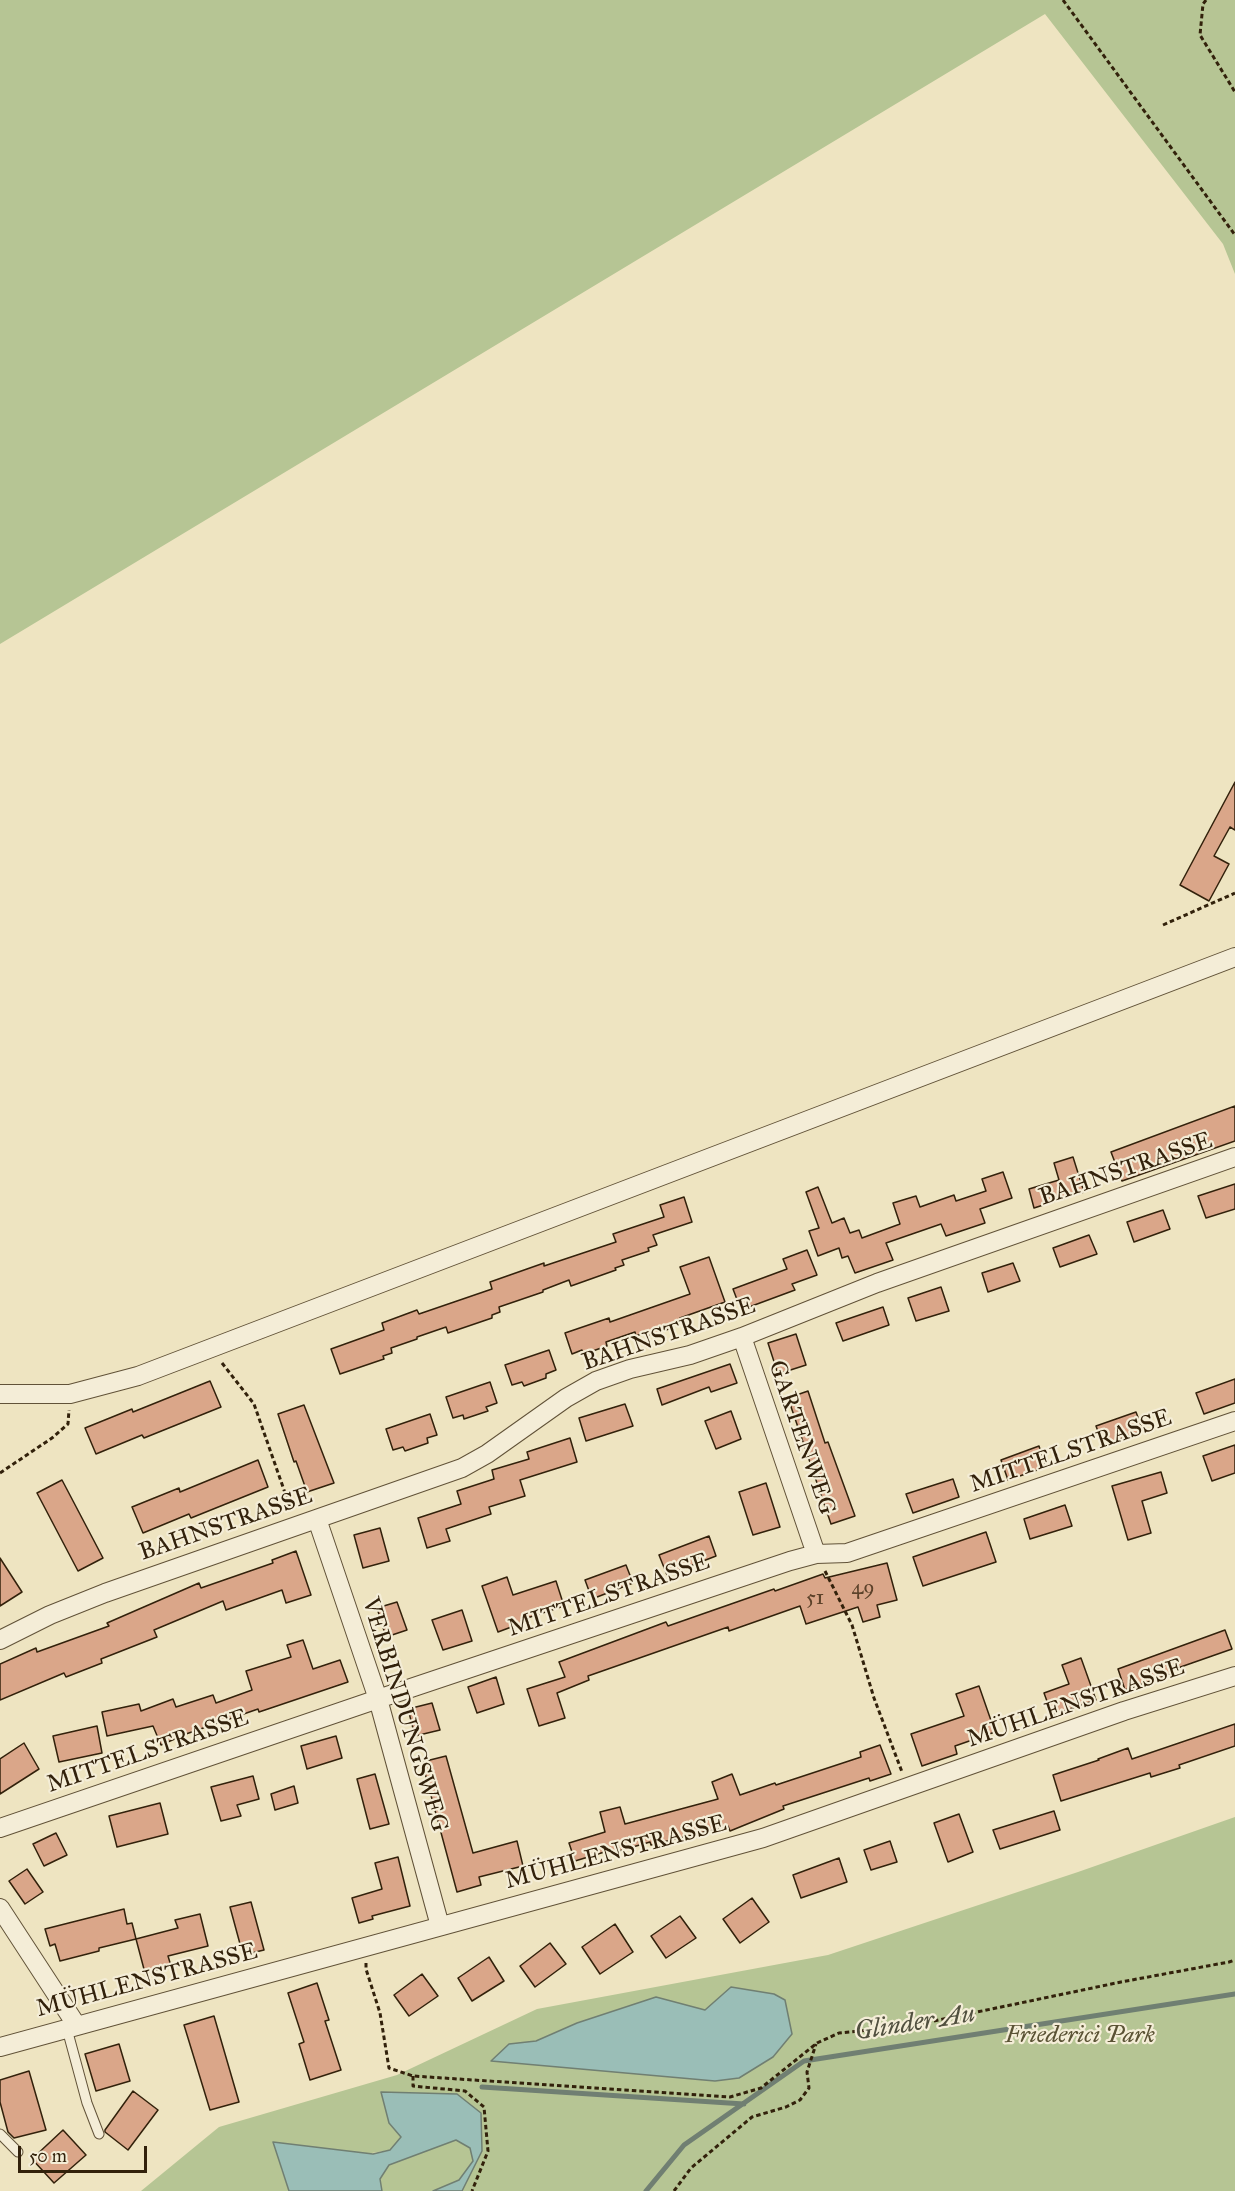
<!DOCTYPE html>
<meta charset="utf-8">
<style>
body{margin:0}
#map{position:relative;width:1235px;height:2191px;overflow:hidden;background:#eee4c1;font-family:"IM FELL Great Primer",serif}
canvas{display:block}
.scale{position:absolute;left:18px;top:2146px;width:129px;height:27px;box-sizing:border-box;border:3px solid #32210b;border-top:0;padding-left:8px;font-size:18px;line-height:21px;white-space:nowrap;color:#32210b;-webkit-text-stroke:4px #f4edd7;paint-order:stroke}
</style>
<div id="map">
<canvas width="1235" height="2191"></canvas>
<div class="scale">50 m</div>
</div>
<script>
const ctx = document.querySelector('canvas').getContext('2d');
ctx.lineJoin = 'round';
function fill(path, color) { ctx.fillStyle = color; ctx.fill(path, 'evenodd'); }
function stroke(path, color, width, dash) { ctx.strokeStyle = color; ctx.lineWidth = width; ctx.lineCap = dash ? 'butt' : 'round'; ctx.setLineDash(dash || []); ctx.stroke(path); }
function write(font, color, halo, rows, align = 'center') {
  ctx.font = font + ' "IM FELL Great Primer",serif'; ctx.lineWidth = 4.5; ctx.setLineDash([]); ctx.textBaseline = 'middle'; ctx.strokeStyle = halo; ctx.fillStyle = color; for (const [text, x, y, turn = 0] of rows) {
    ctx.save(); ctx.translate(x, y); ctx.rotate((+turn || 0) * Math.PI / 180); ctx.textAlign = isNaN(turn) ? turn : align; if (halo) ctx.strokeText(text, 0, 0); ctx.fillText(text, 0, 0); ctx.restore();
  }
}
fill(new Path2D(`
 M0,0H1235V274L1223,244L1045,14L0,644Z
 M1235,1817V2191H462L482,2151L457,2094L382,2092L389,2123L401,2137L390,2150L281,2168L289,2191H141L219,2127L397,2075L537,2009L828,1955L1078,1872ZM656,1997L792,2034L773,2057L739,2078L509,2045L536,2041L577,2023Z
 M456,2140L470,2148L473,2161L459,2180L433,2191H382L380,2179L389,2165Z`), '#b6c594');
const water = new Path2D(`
 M731,1987L774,1994L785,2000L792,2034L773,2057L739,2078L715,2081L491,2061L509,2044L536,2041L577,2023L656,1997L705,2010Z
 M381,2092L457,2094L481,2113L482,2151L462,2191H433L459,2180L473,2161L470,2148L456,2140L389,2165L380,2179L382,2191H289L273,2142L373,2154L390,2150L401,2137L389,2123Z`);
fill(water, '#9abeb7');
stroke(water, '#707f72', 1.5);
stroke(new Path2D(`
 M482,2087L744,2104
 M646,2191L684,2145L804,2061L1235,1994`), '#707f72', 5);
const building = new Path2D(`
 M1235,782V830L1230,827L1214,856L1229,864L1209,901L1180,885Z
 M1235,1106V1141L1122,1181L1111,1152Z
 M1073,1157L1084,1192L1034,1208L1029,1189L1059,1180L1054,1163Z
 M1003,1172L1012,1198L980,1209L985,1223L946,1236L941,1224L886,1243L893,1260L855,1273L848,1256L842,1258L839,1248L818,1256L809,1231L819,1228L806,1192L818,1187L832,1223L844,1218L850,1233L859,1230L862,1238L900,1224L893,1203L916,1196L920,1207L954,1195L956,1201L986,1191L982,1179Z
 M1235,1184V1209L1206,1218L1198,1196Z
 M684,1197L692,1222L653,1235L657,1245L648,1248L649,1251L622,1260L624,1265L615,1268L616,1270L571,1286L569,1280L543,1290V1292L499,1307L500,1312L492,1315V1318L448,1333L446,1327L417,1337V1339L391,1348L392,1353L383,1356L384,1359L340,1374L331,1349L384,1330L382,1323L417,1310L419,1314L492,1289L490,1282L544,1263V1266L616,1242L613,1234L664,1217L660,1205Z
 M1163,1210L1170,1229L1134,1242L1127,1222Z
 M1089,1235L1097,1254L1060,1267L1053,1248Z
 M807,1250L817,1275L792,1284L795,1290L741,1310L733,1289L787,1269L783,1259Z
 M709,1257L725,1302L680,1318L681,1321L670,1324L672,1328L648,1336L646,1332L636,1336L635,1332L606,1342L607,1346L584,1354L582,1350L572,1354L565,1333L609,1318L610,1322L690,1294L680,1267Z
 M1013,1263L1020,1281L988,1292L982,1273Z
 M941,1287L949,1311L916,1321L908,1298Z
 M883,1307L889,1325L843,1341L836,1323Z
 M796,1334L806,1365L778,1374L768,1343Z
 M549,1350L556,1370L546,1374V1378L524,1386L522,1382L512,1385L505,1365Z
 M730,1364L737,1383L711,1392L709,1387L662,1405L657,1389Z
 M1235,1379V1403L1204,1414L1196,1393Z
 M210,1381L221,1407L144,1438L142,1435L96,1454L85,1428L132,1409L133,1412Z
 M490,1382L497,1403L486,1407L488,1411L464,1419L463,1415L453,1418L446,1397Z
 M808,1391L825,1443L828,1442L855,1516L831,1524L788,1398Z
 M625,1404L633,1426L586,1441L579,1418Z
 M304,1405L334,1483L307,1492L296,1461L294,1462L278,1414Z
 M731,1411L741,1439L716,1449L705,1421Z
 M1136,1412L1143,1431L1103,1445L1096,1426Z
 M430,1414L437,1435L427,1438L428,1443L405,1451L403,1447L393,1450L386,1429Z
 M570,1438L577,1462L520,1480L525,1496L489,1507L491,1514L446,1529L450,1541L427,1548L418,1518L461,1504L457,1491L494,1479L492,1470L529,1459L527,1452Z
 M1235,1445V1473L1212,1481L1203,1456Z
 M1039,1446L1046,1467L1008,1480L1001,1460Z
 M258,1460L268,1487L191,1518L189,1514L143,1533L132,1507L179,1488L180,1492Z
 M1161,1472L1167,1493L1142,1501L1151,1533L1128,1540L1112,1486Z
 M953,1479L959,1497L913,1513L906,1494Z
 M62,1480L103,1558L78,1571L37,1493Z
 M766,1483L780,1527L753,1535L739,1492Z
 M1065,1505L1072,1526L1030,1539L1024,1519Z
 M380,1528L389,1561L363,1568L354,1535Z
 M986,1532L996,1562L923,1586L913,1557Z
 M709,1536L716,1556L667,1575L659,1555Z
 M296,1551L311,1595L286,1603L282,1590L226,1610L223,1601L154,1630L157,1637L101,1659L102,1663L66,1677L64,1673L0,1700V1664L36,1648L37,1652L109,1626L107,1623L199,1583L201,1588L273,1563L272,1560Z
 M0,1558L22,1592L0,1606Z
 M887,1563L897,1600L877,1605L880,1617L863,1622L858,1607L806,1624L800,1606L729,1631L728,1627L588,1676L589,1680L557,1693L565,1718L539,1726L527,1689L565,1677L559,1662L666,1622L668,1626L774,1589L775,1591L823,1574L825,1578Z
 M626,1565L633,1583L592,1599L585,1580Z
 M507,1577L513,1595L556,1581L564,1606L521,1620L522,1623L498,1632L482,1586Z
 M397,1602L407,1630L386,1637L377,1608Z
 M462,1610L472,1641L443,1650L432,1620Z
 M1225,1630L1232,1649L1172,1670L1173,1673L1125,1690L1118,1669Z
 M303,1640L313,1669L340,1660L348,1682L259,1712L258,1709L186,1734L161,1745L153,1726L107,1736L102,1712L139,1704L141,1711L173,1699L176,1707L213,1695L216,1703L252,1690L246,1671L291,1657L287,1645Z
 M1081,1658L1096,1700L1052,1715L1044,1693L1069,1684L1062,1665Z
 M496,1677L504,1704L477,1713L468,1687Z
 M979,1686L995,1732L955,1746L957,1754L922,1766L911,1734L964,1716L956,1694Z
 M432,1703L440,1730L415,1736L408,1709Z
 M1235,1724V1746L1179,1765L1180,1768L1151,1777L1150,1773L1061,1801L1053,1775L1099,1760L1098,1759L1128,1748L1132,1759Z
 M97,1726L102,1753L59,1762L53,1736Z
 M336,1736L342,1758L307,1769L301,1746Z
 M24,1743L39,1769L0,1794V1759Z
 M880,1745L891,1774L870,1781L869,1778L783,1806L784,1809L730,1831L728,1826L651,1845L650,1842L612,1853L611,1850L575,1861L569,1843L605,1832L600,1812L620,1807L625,1824L718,1799L712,1782L732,1774L740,1795L775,1783L776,1785L861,1757L860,1752Z
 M446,1756L473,1853L517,1841L523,1866L479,1877L481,1885L457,1892L422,1762Z
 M375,1774L389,1824L370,1829L357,1779Z
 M253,1776L259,1799L237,1805L241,1816L221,1821L211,1787Z
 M294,1786L298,1803L275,1810L271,1794Z
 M160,1803L168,1834L117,1847L109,1816Z
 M1054,1811L1060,1830L1000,1849L993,1830Z
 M959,1814L973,1852L948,1862L934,1823Z
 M56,1833L67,1855L44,1866L33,1844Z
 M890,1841L897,1862L871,1870L864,1850Z
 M398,1857L410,1906L372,1916L373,1919L359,1923L352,1898L382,1889L375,1863Z
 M839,1858L847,1882L801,1898L793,1875Z
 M27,1869L43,1892L25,1904L9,1881Z
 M752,1898L769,1922L740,1943L723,1919Z
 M251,1902L264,1950L243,1955L230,1907Z
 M124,1909L127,1924L132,1923L136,1939L99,1948V1951L60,1961L55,1944L50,1946L45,1929Z
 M200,1914L208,1946L168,1956L171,1966L145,1973L136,1939L178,1928L175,1920Z
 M680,1916L696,1938L666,1958L651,1936Z
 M615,1924L633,1952L600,1974L582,1947Z
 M550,1943L566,1964L535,1987L520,1966Z
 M489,1957L504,1981L472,2001L458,1978Z
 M422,1974L438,1996L409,2016L394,1995Z
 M317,1983L329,2020L325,2021L341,2070L310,2080L299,2044L304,2042L288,1993Z
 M214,2016L239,2102L210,2110L184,2025Z
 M119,2044L130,2081L96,2091L85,2054Z
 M29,2071L46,2130L14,2138L8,2132L0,2102V2080Z
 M133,2091L158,2110L128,2150L105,2132V2130Z
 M63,2130L86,2155L54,2183L32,2159Z`);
fill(building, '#daa689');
stroke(building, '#32210b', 1.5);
const lane = new Path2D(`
 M67,2029L87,2103L99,2134
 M0,2134L18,2152`);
const street = new Path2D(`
 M742,1337L816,1554
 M0,1394H70L138,1376L1235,957
 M317,1519L378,1699L440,1926
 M0,1640L50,1615L105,1593L462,1468L487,1454L566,1398L596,1381L630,1369L690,1355L742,1337L877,1283L1235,1157
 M0,1828L378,1699L790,1561L816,1554L847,1553L1235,1421
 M0,1908L77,2026
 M0,2047L763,1838L1124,1711L1235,1676`);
stroke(lane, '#615238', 11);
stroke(street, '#615238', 20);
stroke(new Path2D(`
 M1063,0L1235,235
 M1206,0L1203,4L1200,35L1235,92
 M1163,925L1235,893
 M222,1363L254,1404L291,1510
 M0,1473L52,1438L68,1424L69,1410
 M825,1571L852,1625L874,1698L902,1772
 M366,1963V1969L380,2013L389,2068L413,2076L730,2097L761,2088L817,2043L839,2033L910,2026L1121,1982L1229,1962L1235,1960
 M413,2076V2086L465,2091L484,2107L488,2151L472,2191
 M674,2191L691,2168L752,2117L786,2107L800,2100L809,2088L807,2072L816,2044`), '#32210b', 3, [4.5, 3]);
stroke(lane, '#f4edd7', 9);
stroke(street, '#f4edd7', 18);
write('21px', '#5c422a', null, [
 ["49",863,1589],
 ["51",815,1599]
]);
write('24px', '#32210b', '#f4edd7', [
 ["BAHNSTRASSE",1126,1170,-19],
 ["BAHNSTRASSE",669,1335,-19],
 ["GARTENWEG",801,1438,71],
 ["MITTELSTRASSE",1071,1452,-19],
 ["BAHNSTRASSE",226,1525,-19],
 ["MITTELSTRASSE",609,1596,-19],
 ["MÜHLENSTRASSE",1076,1704,-19],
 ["VERBINDUNGSWEG",404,1715,73],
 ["MITTELSTRASSE",148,1752,-19],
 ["MÜHLENSTRASSE",616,1853,-15],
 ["MÜHLENSTRASSE",147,1981,-15]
]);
write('italic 24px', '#5a5234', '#f4edd7', [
 ["Friederici Park",1080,2036]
]);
write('italic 26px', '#51503f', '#f4edd7', [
 ["Glinder Au",915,2024,-9]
]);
</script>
